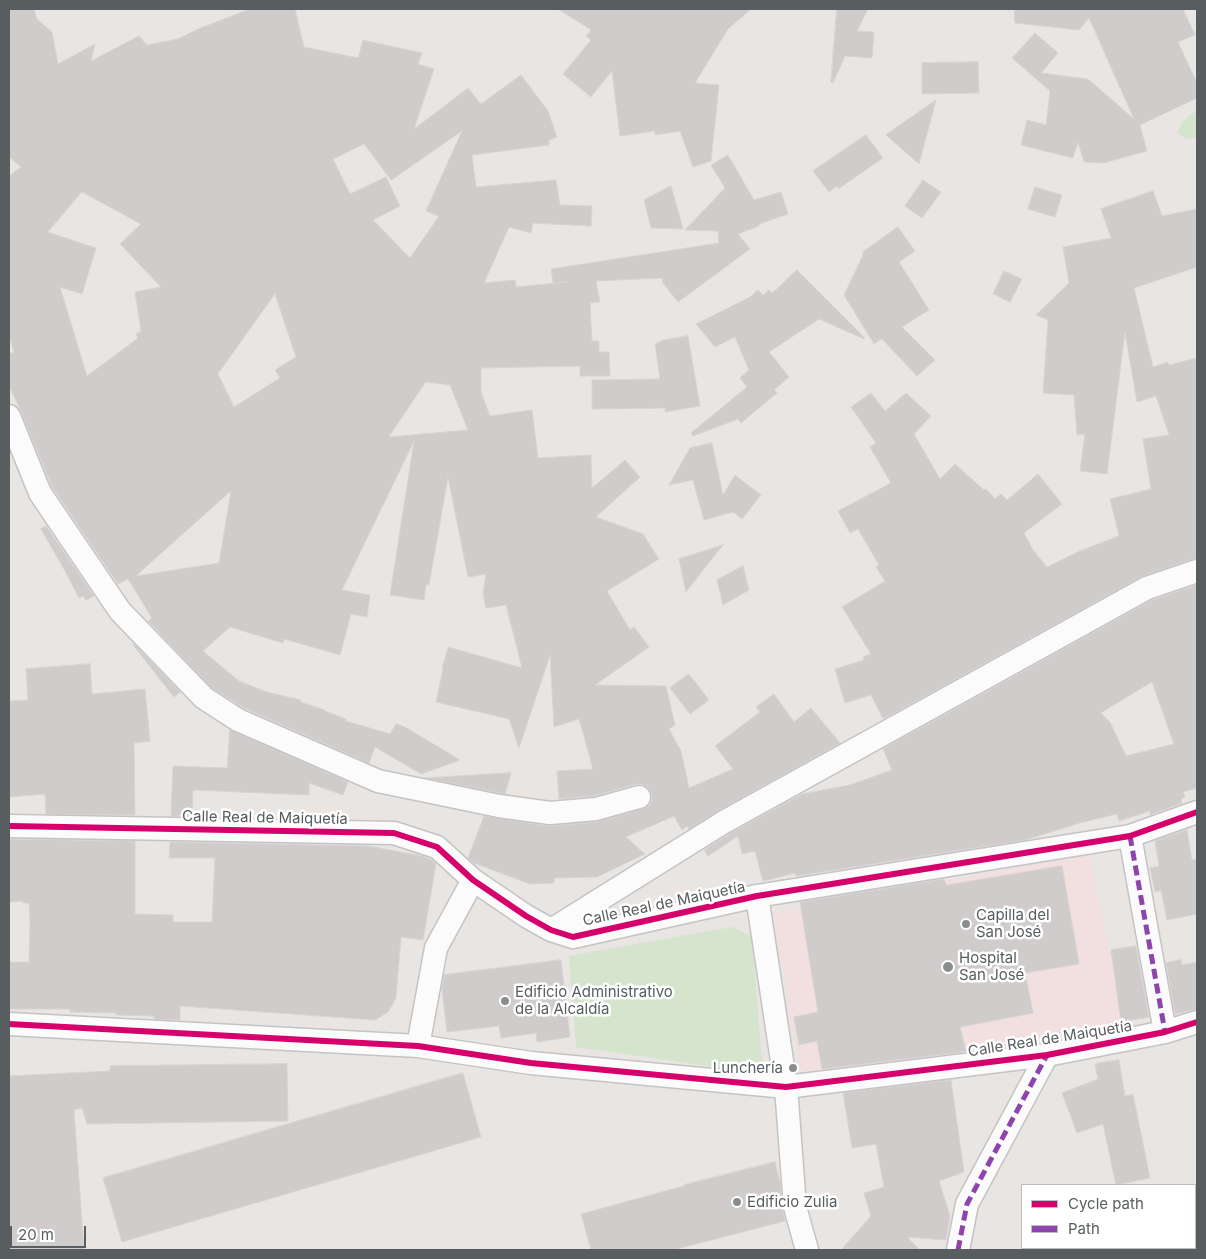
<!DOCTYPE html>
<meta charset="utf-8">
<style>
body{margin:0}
#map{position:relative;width:1206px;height:1259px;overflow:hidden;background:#e8e5e2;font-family:Inter,sans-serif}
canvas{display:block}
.frame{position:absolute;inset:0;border:10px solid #585d60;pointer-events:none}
.legend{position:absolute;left:1021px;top:1184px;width:175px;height:65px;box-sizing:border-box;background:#fff;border:1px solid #bcbebf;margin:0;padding:6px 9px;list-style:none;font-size:15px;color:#585d60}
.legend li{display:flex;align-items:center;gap:10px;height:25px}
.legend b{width:25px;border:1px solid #bcbebf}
.scale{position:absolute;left:10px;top:1226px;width:76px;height:22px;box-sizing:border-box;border:2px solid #585d60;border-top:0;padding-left:6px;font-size:15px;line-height:18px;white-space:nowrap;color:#585d60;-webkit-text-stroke:4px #fff;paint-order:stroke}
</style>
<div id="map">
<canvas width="1206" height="1259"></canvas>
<div class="frame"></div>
<ul class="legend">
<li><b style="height:6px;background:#d6006c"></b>Cycle path</li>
<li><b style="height:6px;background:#8e44ad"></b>Path</li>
</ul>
<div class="scale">20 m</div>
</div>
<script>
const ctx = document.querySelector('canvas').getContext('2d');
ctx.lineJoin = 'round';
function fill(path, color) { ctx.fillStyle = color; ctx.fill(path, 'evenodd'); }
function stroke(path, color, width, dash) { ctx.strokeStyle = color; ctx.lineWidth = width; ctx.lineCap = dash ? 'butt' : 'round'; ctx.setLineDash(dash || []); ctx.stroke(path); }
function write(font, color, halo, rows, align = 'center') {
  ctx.font = font + ' Inter,sans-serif'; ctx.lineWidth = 5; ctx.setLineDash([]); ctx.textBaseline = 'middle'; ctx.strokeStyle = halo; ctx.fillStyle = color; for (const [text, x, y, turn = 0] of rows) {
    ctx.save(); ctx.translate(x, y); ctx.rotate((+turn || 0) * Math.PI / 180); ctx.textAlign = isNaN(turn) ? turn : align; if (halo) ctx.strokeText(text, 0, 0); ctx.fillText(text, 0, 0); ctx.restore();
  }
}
fill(new Path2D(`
 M1089,854L1126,1030L961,1058L804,1080L787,1008L786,975L780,959L773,914Z`), '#f2dfdf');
fill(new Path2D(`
 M1197,111V137L1187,139L1177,133C1182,120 1186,117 1197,111Z
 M732,927L752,937L763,1074L576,1047L569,956Z`), '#d4e4cd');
const building = new Path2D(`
 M9,9H34L37,19L52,32L58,64L95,44L91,61L139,36L147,45L178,39L198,29L250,9H295L304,47L358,58L363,40L422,53L418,64L434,69L414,129L468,88L481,104L521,75L548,111L557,137L549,140V145L472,155L476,187L556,180L560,205L592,206L591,226L533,223L531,233L509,227L484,283L515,280L516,287L566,282L553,283L551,269L719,243L718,231L685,230L725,188L711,165L728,155L754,200L781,192L788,214L759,224V226L738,234L750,249L678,302L663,283L662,278L596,281L600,302L590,303L592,341H599V352H609L610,376H580V366L481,368V392L490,416L532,410L538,458L591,455L592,488L625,460L640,477L596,517L643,534L659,559L607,591L630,630L634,627L649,647L595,685L666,686L675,725L669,729L681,751L689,788L733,769L715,746L760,712L756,707L774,694L794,722L811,708L840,743L718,811L689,829L687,826L682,830L674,816L626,837L645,854L597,877L554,878V883L530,884L474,863L468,858L484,816L548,826L597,822L643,809L649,806L652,800V794L648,787L642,784H636L594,796L559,799L557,771L593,769L579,719L554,727L550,655L519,748L509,719L436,702L443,669H442L448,647L522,668L506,605L486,608L483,593L486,574L468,577L448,477L429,585L426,584L424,600L390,595L414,441L342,590L370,595L367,617L351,614L340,655L284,639L283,643L230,627L203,651L239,681L267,692L301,700L300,702L325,710V711L346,719V721L390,734L396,724L405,727L460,760L421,774L375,747L369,763L244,708L212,688L148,621L152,618L128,579L118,584L52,487L21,411L9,386V354L14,352L9,335V176L21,167L9,157ZM462,131L426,211L439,216L410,258L373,220L400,206L386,177L350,194L333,159L364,144L391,180ZM82,192L141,224L120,244L161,287L135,292L141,331L136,334L138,338L87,376L60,287L82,294L96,248L48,232ZM275,294L296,357L275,370L280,378L234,407L218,374ZM426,382L450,385L468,430L389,437ZM231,491L219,563L136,576Z
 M558,9H751L728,29L695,83L719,85L711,161L693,167L680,131L655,135V131L620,136L612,71L591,97L563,74L591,40L586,36L591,30Z
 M837,9H868L857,31L874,32L872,58L845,56L833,83L831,82Z
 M1015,9H1183L1195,35L1178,42L1197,83V98L1140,125L1147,151L1103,163L1084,162L1078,142L1073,158L1021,145L1027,120L1046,125L1050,91L1012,58L1035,33L1058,53L1041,73L1088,79L1134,119L1089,18L1079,30L1015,23Z
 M978,62L979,93L922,94V63Z
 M936,100L919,164L886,135Z
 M866,135L883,158L838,189L837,186L829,192L813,171Z
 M923,180L941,192L922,218L905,206Z
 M671,186L683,229L651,228L644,200Z
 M1035,187L1062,195L1055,217L1028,209Z
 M1153,191L1162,216L1197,209V267L1134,288L1153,367L1168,362L1169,365L1197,358V558L1193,559L1141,577L883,719L871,695L845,703L835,669L864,660L863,657L871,654L842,607L885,581L876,567L879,565L858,529L850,533L838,511L891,483L870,447L876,443L851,407L871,393L885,411L906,393L931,416L914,434L940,479L955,464L984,490L986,489L995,499L1001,494L1007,500L1038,474L1062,504L1024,533L1033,550L1047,567L1080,551L1119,536L1110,499L1151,489L1143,439L1169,435L1156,396L1137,402L1125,332L1107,474L1080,471L1085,434L1077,435L1074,395L1043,393L1048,320L1036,315L1069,283L1063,247L1111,238L1101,209Z
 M898,227L915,251L899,262L929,310L902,327L935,360L917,376L882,339L874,344L844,295L863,255V252Z
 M797,270L865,338L864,339L819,319L769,352L789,377L774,390L777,393L741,423L738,419L693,436L691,433L747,387L740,378L749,370L735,337L715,347L696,324L750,297L758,290L763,295L769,290L772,293Z
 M1004,271L1022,279L1010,302L993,294Z
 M688,336L700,406L665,412V408L592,409V380L660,379L655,344L664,340Z
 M712,443L723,495L735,475L761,495L742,519L733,512L704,520L693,480L669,485L690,448Z
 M46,526L94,596L86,600L83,596L79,598L65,571L41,529Z
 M723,545L686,592L679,559Z
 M743,566L749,590L723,605L717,580Z
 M1197,585V788L1183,792L1185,797L1181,799L1182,803L1150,815V811L1119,821L1117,814L1080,823L1025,840L796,876L795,873L763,881L755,851L742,854L738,836L708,856L704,850L731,833L802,794L850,785L892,770L883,749L1152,600ZM1152,682L1174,744L1126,756L1110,722L1101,713Z
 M134,644L180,692L174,697L133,645Z
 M90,664L92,694L145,689L150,741L134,743L135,815L46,814L45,794L9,797V701L28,700L26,669Z
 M689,674L709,700L690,714L670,688Z
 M230,730L348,782L343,795L309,783V795L193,790L192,816H171L173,766L227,768Z
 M511,773L505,794L426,778Z
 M1187,830L1192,860L1197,859V914L1167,920L1161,890L1155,892L1150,868L1159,866L1155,841Z
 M9,839L135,841V914L173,915V922H212L215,858H169L170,842L369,846L422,856L430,859L436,864L423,940L401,937L396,998L388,1012L375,1020L180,1006V1020L154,1019V1016L116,1015V1013L70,1012V1009H9V962H29L30,923L29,903H23V901L9,902Z
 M1062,866L1079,964L1025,973L1033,1013L960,1027L966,1051L962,1052L822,1069L817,1041L799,1045L794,1017L818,1012L800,902L944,879L946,885Z
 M1136,946L1149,1017L1121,1022L1111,950Z
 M561,960L570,1037L537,1042L536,1033L501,1038L499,1026L447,1032L442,989L444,975Z
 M1181,960L1182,965L1197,962V1009L1175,1014L1166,963Z
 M1119,1060L1125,1096L1133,1094L1150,1178L1116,1185L1103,1124L1077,1133L1062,1093L1098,1079L1095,1064Z
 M287,1064L288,1121L87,1124L82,1108L74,1110L84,1250H9V1076L110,1071V1066Z
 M463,1073L481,1137L122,1242L103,1178Z
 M951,1080L964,1172L939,1181L950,1216L946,1240L907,1237L920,1250H841L871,1216L864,1193L884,1187L876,1144L852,1148L843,1093Z
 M775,1162L780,1182L782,1208L785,1221L673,1250H591L581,1214L684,1186V1185Z`);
fill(building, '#cfcccb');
stroke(building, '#d8d4d2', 1);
const street = new Path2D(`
 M9,416L40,493L120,611L204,698L238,720L378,781L499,806L550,813L596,809L639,797
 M9,826L394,833L437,847L473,880L526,916L551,930L573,937L757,896L1130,836L1197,812
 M1130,836L1165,1032
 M757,896L786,1087L795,1207L807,1250
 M551,930L724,822L1147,588L1197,571
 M9,1024L418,1046L531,1063L786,1087L1047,1055L1165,1032L1197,1022
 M418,1046L436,948L473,880
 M958,1250L967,1204L1047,1055`);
stroke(street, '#c4c4c4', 25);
stroke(street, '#fcfbfb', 22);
stroke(new Path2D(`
 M1130,836L1165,1032
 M958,1250L967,1204L1047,1055`), '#8e44ad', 5, [10, 5]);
stroke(new Path2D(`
 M9,826L394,833L437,847L473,880L526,916L551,930L573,937L757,896L1130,836L1197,812
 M9,1024L418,1046L531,1063L786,1087L1047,1055L1165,1032L1197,1022`), '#d6006c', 6);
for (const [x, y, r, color] of [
 [966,924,5,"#8a8d8e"],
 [948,967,6,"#8a8d8e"],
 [505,1001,5,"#8a8d8e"],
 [793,1068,5,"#8a8d8e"],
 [737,1202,5,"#8a8d8e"]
]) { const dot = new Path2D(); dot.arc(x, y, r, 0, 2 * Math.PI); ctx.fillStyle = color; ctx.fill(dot); stroke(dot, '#fff', 2); }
write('15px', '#585d60', '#fff', [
 ["Calle Real de Maiquetía",265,818,1],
 ["Calle Real de Maiquetía",664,904,-12],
 ["Calle Real de Maiquetía",1050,1039,-9]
]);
write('15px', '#585d60', '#fff', [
 ["Capilla del",976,915],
 ["San José",976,932],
 ["Hospital",959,958],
 ["San José",959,975],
 ["Edificio Administrativo",515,992],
 ["de la Alcaldía",515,1009],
 ["Lunchería",783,1068,"right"],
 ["Edificio Zulia",747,1202]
], 'left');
</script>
